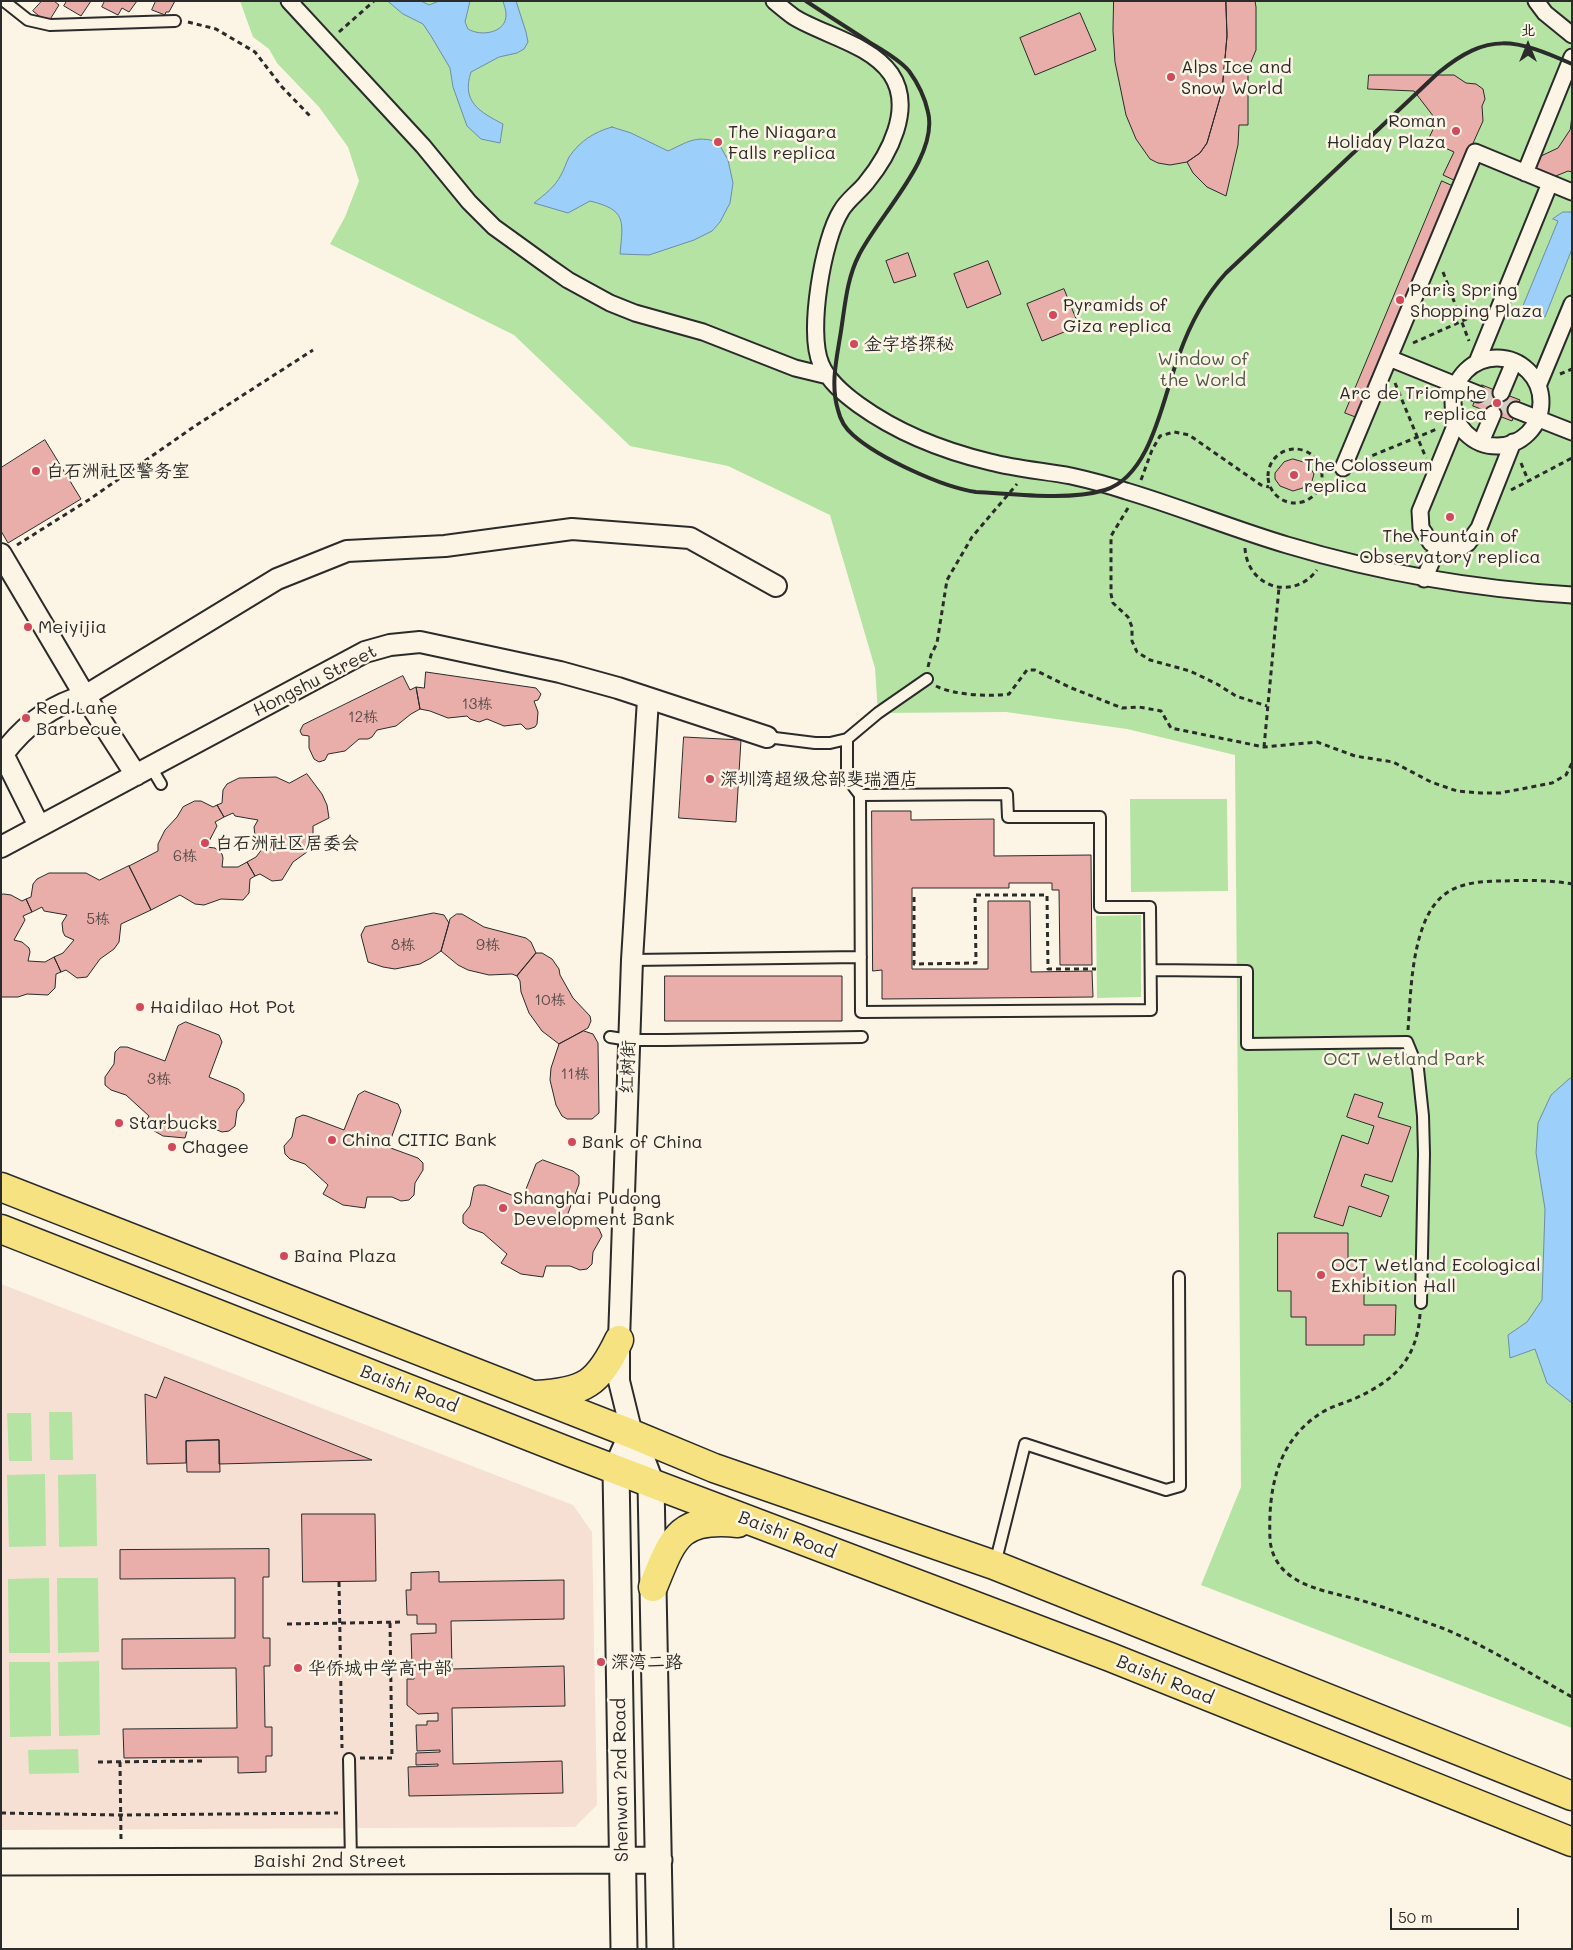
<!DOCTYPE html>
<meta charset="utf-8">
<style>
body{margin:0}
#map{position:relative;width:1573px;height:1950px;overflow:hidden;background:#fcf5e5;font-family:Mali,"LXGW WenKai TC",sans-serif}
canvas{display:block}
.frame{position:absolute;inset:0;border:2px solid #2b2b2b;pointer-events:none}
.north{position:absolute;left:1503px;top:20px;width:50px;height:50px;-webkit-text-stroke:4px #fcf5e5;paint-order:stroke;rotate:0deg;font-size:14px;font-weight:700;line-height:20px;text-align:center;color:#2b2b2b}
.north::after{content:'';display:block;margin:auto;width:18px;height:22px;background:#2b2b2b;clip-path:polygon(50% 0,100% 100%,50% 72%,0 100%)}
.scale{position:absolute;left:1390px;top:1908px;width:129px;height:22px;box-sizing:border-box;border:2px solid #2b2b2b;border-top:0;padding-left:6px;font-size:15px;line-height:18px;white-space:nowrap;color:#2b2b2b;-webkit-text-stroke:4px #fcf5e5;paint-order:stroke}
</style>
<div id="map">
<canvas width="1573" height="1950"></canvas>
<div class="frame"></div>
<div class="north">北</div>
<div class="scale">50 m</div>
</div>
<script>
const ctx = document.querySelector('canvas').getContext('2d');
ctx.lineJoin = 'round';
function fill(path, color) { ctx.fillStyle = color; ctx.fill(path, 'evenodd'); }
function stroke(path, color, width, dash) { ctx.strokeStyle = color; ctx.lineWidth = width; ctx.lineCap = dash ? 'butt' : 'round'; ctx.setLineDash(dash || []); ctx.stroke(path); }
function write(font, color, halo, rows, align = 'center') {
  ctx.font = font + ' Mali,"LXGW WenKai TC",sans-serif'; ctx.lineWidth = 5; ctx.setLineDash([]); ctx.textBaseline = 'middle'; ctx.strokeStyle = halo; ctx.fillStyle = color; for (const [text, x, y, turn = 0] of rows) {
    ctx.save(); ctx.translate(x, y); ctx.rotate((+turn || 0) * Math.PI / 180); ctx.textAlign = isNaN(turn) ? turn : align; if (halo) ctx.strokeText(text, 0, 0); ctx.fillText(text, 0, 0); ctx.restore();
  }
}
fill(new Path2D(`
 M1,1284L573,1505L592,1532L597,1805L575,1827L1,1830Z`), '#f6e0d3');
fill(new Path2D(`
 M240,1H1572V1728L1201,1585L1241,1487L1235,755L1127,729L1006,712L878,713L875,668L830,515L728,466L630,446L514,335L330,244L345,217L359,181L348,147L319,107L277,63L269,49L253,37Z
 M1130,799H1227L1228,891L1131,892Z
 M1141,915V997L1097,998L1096,916Z
 M49,1412H72L73,1460H50Z
 M7,1413H31L32,1461H9Z
 M45,1474L46,1546L9,1547L7,1475Z
 M96,1474L97,1546L59,1547L58,1475Z
 M49,1578L50,1653H9L8,1579Z
 M57,1578H98L99,1652L58,1653Z
 M99,1661L100,1735L59,1736L58,1662Z
 M9,1662H50L51,1736L10,1737Z
 M78,1749L79,1773L29,1774L28,1750Z`), '#b4e3a3');
const water = new Path2D(`
 M388,1H421L429,5L439,1H470L465,22L468,29C481,37 507,33 506,14C506,10 504,5 503,1H516L526,32L528,42L524,49L517,53L499,57L471,72C461,102 480,112 503,124L500,143L481,139L467,126L453,87L450,68L431,36L423,24L403,14Z
 M612,127L631,133L668,151C688,142 695,135 718,142L728,160L733,183L730,203L720,222L712,231L694,240L649,255L620,254C623,221 627,210 590,201L568,213L534,203C544,195 555,187 561,175C564,170 566,163 569,157C580,141 594,132 612,127Z
 M1563,212H1572V249L1545,317L1522,308L1558,221L1553,219Z
 M1572,1078V1403L1547,1383L1535,1349L1510,1358L1508,1335L1527,1322L1542,1300L1545,1209L1536,1153L1538,1123L1551,1095L1569,1079Z`);
fill(water, '#9ccffa');
stroke(water, '#6f8da7', 1);
const building = new Path2D(`
 M42,1H54L59,5L49,21L46,18L44,20L33,11Z
 M67,1H91L81,16L64,6Z
 M105,1H137L129,12L122,8L118,15L102,7Z
 M156,1H175L169,12H166L165,15L152,10Z
 M1114,1H1226L1227,36L1222,91L1207,143L1200,153L1187,162L1170,165L1158,163L1150,159L1136,139L1126,115L1115,62L1113,31Z
 M1226,1H1255L1256,7V50L1248,69V125H1239L1238,145L1226,196L1207,187L1193,173L1187,162L1200,153L1207,143L1222,91L1227,36Z
 M1080,13L1096,50L1035,75L1020,38Z
 M1369,75H1454L1466,83L1476,84L1483,89L1485,99L1482,106L1483,121L1456,181L1443,175L1454,152L1428,140L1437,121L1414,91L1368,89Z
 M1572,116V172L1568,171L1551,178L1535,171L1541,156L1558,148L1570,130Z
 M1442,181L1455,187L1358,418L1345,413Z
 M908,253L916,276L894,283L886,261Z
 M988,261L1001,294L967,308L954,274Z
 M1064,289L1079,326L1042,341L1027,304Z
 M1482,385L1520,400L1512,421L1473,406Z
 M45,440L81,499L8,543L1,531V468Z
 M1293,459L1307,463L1314,474L1312,481L1306,487L1293,491L1280,486L1275,479V473L1284,462Z
 M426,672L536,688L541,694L538,700L534,701L538,712L537,724L535,727L529,729H526L521,724L504,726L487,719L479,722L470,719L467,716L448,718L430,711L420,709L416,687L424,688Z
 M403,676L410,690L416,687L420,709L411,714L396,726L377,730L372,737L368,739H359L345,751L328,754L325,760L319,762L314,759L309,748V736L302,735L300,731L303,725Z
 M684,737L741,740L736,822L679,818Z
 M307,774L322,794L327,805L329,818L313,826V835L307,852L293,862L282,880L272,881L260,874L255,876L247,862L256,857L266,844L258,840L255,836L254,827L258,820L235,816L233,813L224,817L217,805L222,803L223,790L227,784L239,778L276,777L289,783Z
 M195,801H201L213,807L217,805L224,817L215,822L217,826L206,847L215,848L222,854L223,858L222,867H238L247,862L255,876L250,879L249,893L243,900L221,899L204,905L195,904L180,895L151,910L129,866L158,851V844L165,830L177,817L183,807Z
 M872,811H911V820L994,819V856L1091,855L1092,965H1060L1059,890H1052V883H1009V888H912V969H988V901H1030L1031,972L1092,971L1093,997L882,999V970L873,971Z
 M129,866L151,910L121,924L119,942L114,949L100,959L87,977L77,978L66,970L61,972L54,957L63,953L74,940L65,936L63,932L62,923L67,915L44,911L42,907L32,912L26,899L31,897L33,884L37,879L49,873H86L99,880Z
 M4,894L11,895L22,901L26,899L32,912L23,916L25,920L14,940L22,942L29,948L30,952L28,961L45,962L54,957L61,972L56,974L55,988L48,995L27,994L18,997H1V895Z
 M434,913L444,915L449,923L441,951L431,958L420,964L395,969L383,967L368,962L361,935L365,927Z
 M457,914H462L484,927L526,938L531,942L536,953L517,976L512,974L489,975L468,970L458,965L441,951L450,919Z
 M536,953H542L552,959L559,969L560,975L573,998L590,1016L591,1021L588,1028L559,1044L542,1031L529,1013L521,992L520,981L517,976Z
 M665,976H842V1021H665Z
 M186,1022L219,1035L222,1042L209,1077L238,1089L244,1094V1101L237,1111L235,1126L229,1131L222,1132L212,1128H188L185,1138L163,1136L144,1125L149,1116L126,1095L111,1090L105,1085V1077L114,1064L115,1052L120,1047H127L165,1061L178,1026Z
 M584,1031L593,1034L598,1043L599,1113L592,1119H567L562,1116L556,1105L550,1080L551,1068L559,1044Z
 M365,1091L398,1104L401,1111L388,1147L418,1158L423,1163V1170L415,1183L414,1195L409,1200L401,1201L392,1197H367L365,1208L343,1205L323,1194L328,1185L305,1164L290,1159L285,1154L284,1146L292,1137L296,1118L303,1115L307,1116L344,1130L358,1095Z
 M1355,1094L1383,1103L1378,1117L1411,1127L1392,1182L1365,1174L1361,1186L1389,1196L1381,1217L1349,1206L1343,1226L1314,1217L1342,1135L1368,1144L1374,1126L1347,1117Z
 M543,1160L573,1171L579,1176V1184L567,1216L596,1227L599,1229L602,1236L593,1252L592,1264L587,1269L580,1270L570,1266H546L543,1277L521,1274L501,1263L507,1254L483,1233L469,1228L463,1223V1215L470,1206L474,1187L478,1185H485L522,1199L536,1164Z
 M1278,1233H1348V1260H1364V1305H1396L1395,1335H1364V1345H1306V1317H1291V1291H1278Z
 M165,1377L372,1460L219,1464V1440L186,1441V1463L147,1464L145,1394L156,1398Z
 M219,1440L220,1472H187L186,1441Z
 M302,1514H375L376,1581L303,1582Z
 M269,1549V1577H263V1638H270V1666H264L265,1727H272V1756H266V1772L238,1773V1757L124,1758L123,1729L237,1728L236,1668L122,1669V1639L235,1638V1578L120,1579V1550Z
 M439,1572V1582L564,1580V1619L451,1621L452,1669L564,1666L565,1706L452,1708L453,1764L562,1761L563,1793L409,1796L408,1767L438,1766V1764L416,1765V1753L440,1752V1750L417,1751L416,1725H427V1721H438V1713L418,1714L407,1705V1679H414V1665L437,1664L412,1665L411,1634L436,1633V1624H417V1615H407L406,1590H411V1573Z`);
fill(building, '#e9aea9');
stroke(building, '#2b2b2b', 1);
stroke(new Path2D(`
 M1478,394L1516,410`), '#d2cdc0', 15, [15, 8]);
const service = new Path2D(`
 M4,1L28,20L50,25L175,21
 M767,737L815,743H830L847,739L878,713L927,679
 M847,739V778L860,795
 M151,767L161,784
 M1007,794L1008,817H1100V907H1150L1151,1010L861,1012L860,795Z
 M632,960L861,957
 M1151,970L1247,971V1044L1407,1042L1418,1069L1423,1116L1424,1154L1421,1303
 M610,1037L629,1040H666L862,1037
 M995,1564L1025,1444L1166,1490L1180,1486L1179,1277
 M349,1759L351,1861`);
const pedestrian = new Path2D(`
 M289,1L423,146L469,202L494,227L548,266L568,280L610,303L635,313L703,332L795,368L828,376
 M774,1C780,6 787,12 794,17C823,35 870,44 891,74C914,108 889,155 866,183C859,192 847,200 841,211C823,239 807,333 821,364C828,381 844,394 859,405C898,433 944,451 990,462C1017,469 1044,471 1071,476C1089,480 1108,485 1126,491C1180,507 1233,529 1287,545C1380,573 1475,589 1572,595
 M1536,1L1545,13L1572,35
 M1525,173L1572,57
 M1389,358L1478,394
 M1453 402a44 44 0 1 1 88 0a44 44 0 1 1-88 0Z
 M1477,362L1550,183
 M1538,386L1572,304
 M1501,393L1514,362
 M1516,410L1572,432
 M1457,421L1420,511L1421,528L1431,543L1446,549L1462,547L1468,543L1479,528L1513,442
 M1481,442L1493,414
 M1343,468L1475,152L1572,192
 M1424,579L1438,547`);
const minor = new Path2D(`
 M1,554L85,696L136,775
 M39,826L3,754C24,726 51,705 85,696L277,579L347,551L445,546L572,529L690,538L776,586
 M1,847L365,652L390,645L420,642L560,672L618,688L767,737
 M632,1434L619,1381V1340L632,960L648,699`);
const tertiary = new Path2D(`
 M632,1434L651,1484L660,1949
 M1,1862L659,1860
 M624,1949L616,1470L632,1434`);
const primary = new Path2D(`
 M1,1187L632,1434L714,1468L994,1565L1572,1796
 M1,1229L572,1453L1110,1657L1572,1842
 M536,1395C585,1392 598,1384 619,1340
 M653,1587C673,1538 678,1517 738,1523`);
stroke(service, '#2b2b2b', 14);
stroke(pedestrian, '#2b2b2b', 19);
stroke(minor, '#2b2b2b', 24);
stroke(tertiary, '#2b2b2b', 29);
stroke(primary, '#2b2b2b', 31);
stroke(new Path2D(`
 M188,22L216,29L255,52L282,87L310,116
 M339,32L374,1
 M1443,272L1469,341
 M1413,343L1480,313
 M1560,374L1572,369
 M1395,383L1426,458
 M1268 476a27 27 0 1 1 54 0a27 27 0 1 1-54 0Z
 M1364,459L1437,429
 M1521,463L1528,480
 M1141,480L1152,450L1160,436L1174,432L1189,435L1261,485L1269,487
 M1511,490L1572,458
 M1128,508L1111,536V594L1113,603L1128,617L1132,627V641L1137,652L1150,660L1190,671L1217,684L1236,696L1267,706
 M17,545L90,499L195,426L313,350
 M1245,548C1247,587 1293,602 1317,570
 M928,667L931,655L937,643L947,580L972,537L1017,484
 M936,686C953,695 990,697 1009,694L1027,670H1035L1069,687L1122,708L1139,707L1161,711L1171,728L1264,747L1317,742L1355,756L1393,762L1431,782L1457,791L1481,793H1500L1552,783L1566,775L1572,763
 M1264,747L1279,588
 M914,897V964L976,963L975,895H1047L1048,969H1096
 M1408,1030C1411,992 1411,915 1448,892C1463,882 1486,881 1503,881C1526,880 1550,880 1572,884
 M1420,1314C1417,1359 1395,1380 1356,1398C1345,1403 1332,1406 1321,1413C1277,1441 1268,1489 1270,1539C1271,1555 1279,1568 1292,1577C1311,1590 1338,1594 1360,1600C1387,1608 1415,1618 1442,1628C1485,1645 1531,1674 1572,1697
 M339,1582L342,1748
 M287,1624L403,1622
 M360,1758H392L390,1622
 M98,1762L206,1761
 M120,1762L121,1841
 M1,1813L121,1815L338,1813`), '#2b2b2b', 3, [5, 4]);
stroke(service, '#fcf5e5', 10);
stroke(pedestrian, '#fcf5e5', 15);
stroke(minor, '#fcf5e5', 20);
stroke(tertiary, '#fcf5e5', 25);
stroke(primary, '#f7e281', 28);
stroke(new Path2D(`
 M806,1C827,15 848,28 869,42C882,50 899,59 909,71C917,82 925,98 928,112C939,157 879,215 859,255C847,278 845,305 841,331C837,357 830,384 838,410C840,419 846,429 853,435C879,458 942,487 976,492C1015,494 1068,501 1105,490C1152,476 1163,396 1179,355C1190,324 1204,297 1226,273L1438,73C1489,31 1515,39 1572,64`), '#2b2b2b', 4);
for (const [x, y, r, color] of [
 [1171,77,5,"#d1495b"],
 [1456,131,5,"#d1495b"],
 [718,142,5,"#d1495b"],
 [1400,300,5,"#d1495b"],
 [1053,315,5,"#d1495b"],
 [854,344,5,"#d1495b"],
 [1497,403,5,"#d1495b"],
 [36,471,5,"#d1495b"],
 [1294,475,5,"#d1495b"],
 [1450,517,5,"#d1495b"],
 [28,627,5,"#d1495b"],
 [26,718,5,"#d1495b"],
 [710,779,5,"#d1495b"],
 [205,843,5,"#d1495b"],
 [140,1007,5,"#d1495b"],
 [119,1123,5,"#d1495b"],
 [332,1140,5,"#d1495b"],
 [572,1142,5,"#d1495b"],
 [172,1147,5,"#d1495b"],
 [503,1208,5,"#d1495b"],
 [284,1256,5,"#d1495b"],
 [1321,1275,5,"#d1495b"],
 [601,1662,5,"#d1495b"],
 [298,1668,5,"#d1495b"]
]) { const dot = new Path2D(); dot.arc(x, y, r, 0, 2 * Math.PI); ctx.fillStyle = color; ctx.fill(dot); stroke(dot, '#fcf5e5', 2); }
write('15px', '#5a4c4a', null, [
 ["13栋",477,704],
 ["12栋",363,717],
 ["6栋",185,856],
 ["5栋",98,919],
 ["8栋",403,945],
 ["9栋",488,945],
 ["10栋",550,1000],
 ["11栋",575,1074],
 ["3栋",159,1079]
]);
write('18px', '#2b2b2b', '#fcf5e5', [
 ["Alps Ice and",1181,67],
 ["Snow World",1181,88],
 ["Roman",1446,121,"right"],
 ["Holiday Plaza",1446,142,"right"],
 ["The Niagara",728,132],
 ["Falls replica",728,153],
 ["Paris Spring",1410,290],
 ["Shopping Plaza",1410,311],
 ["Pyramids of",1063,305],
 ["Giza replica",1063,326],
 ["金字塔探秘",864,344],
 ["Arc de Triomphe",1487,393,"right"],
 ["replica",1487,414,"right"],
 ["The Colosseum",1304,465],
 ["replica",1304,486],
 ["白石洲社区警务室",46,471],
 ["The Fountain of",1450,536,"center"],
 ["Observatory replica",1450,557,"center"],
 ["Meiyijia",38,627],
 ["Red Lane",36,708],
 ["Barbecue",36,729],
 ["深圳湾超级总部斐瑞酒店",720,779],
 ["白石洲社区居委会",215,843],
 ["Haidilao Hot Pot",150,1007],
 ["Starbucks",129,1123],
 ["China CITIC Bank",342,1140],
 ["Bank of China",582,1142],
 ["Chagee",182,1147],
 ["Shanghai Pudong",513,1198],
 ["Development Bank",513,1219],
 ["Baina Plaza",294,1256],
 ["OCT Wetland Ecological",1331,1265],
 ["Exhibition Hall",1331,1286],
 ["深湾二路",611,1662],
 ["华侨城中学高中部",308,1668]
], 'left');
write('18px', '#4d5949', '#fcf5e5', [
 ["Window of",1203,359],
 ["the World",1203,380],
 ["OCT Wetland Park",1404,1059]
]);
write('18px', '#2b2b2b', '#fcf5e5', [
 ["Hongshu Street",315,681,-27],
 ["红树街",628,1067,-88],
 ["Baishi Road",409,1389,21],
 ["Baishi Road",787,1535,21],
 ["Baishi Road",1165,1680,22],
 ["Shenwan 2nd Road",621,1780,-91],
 ["Baishi 2nd Street",330,1861]
]);
</script>
